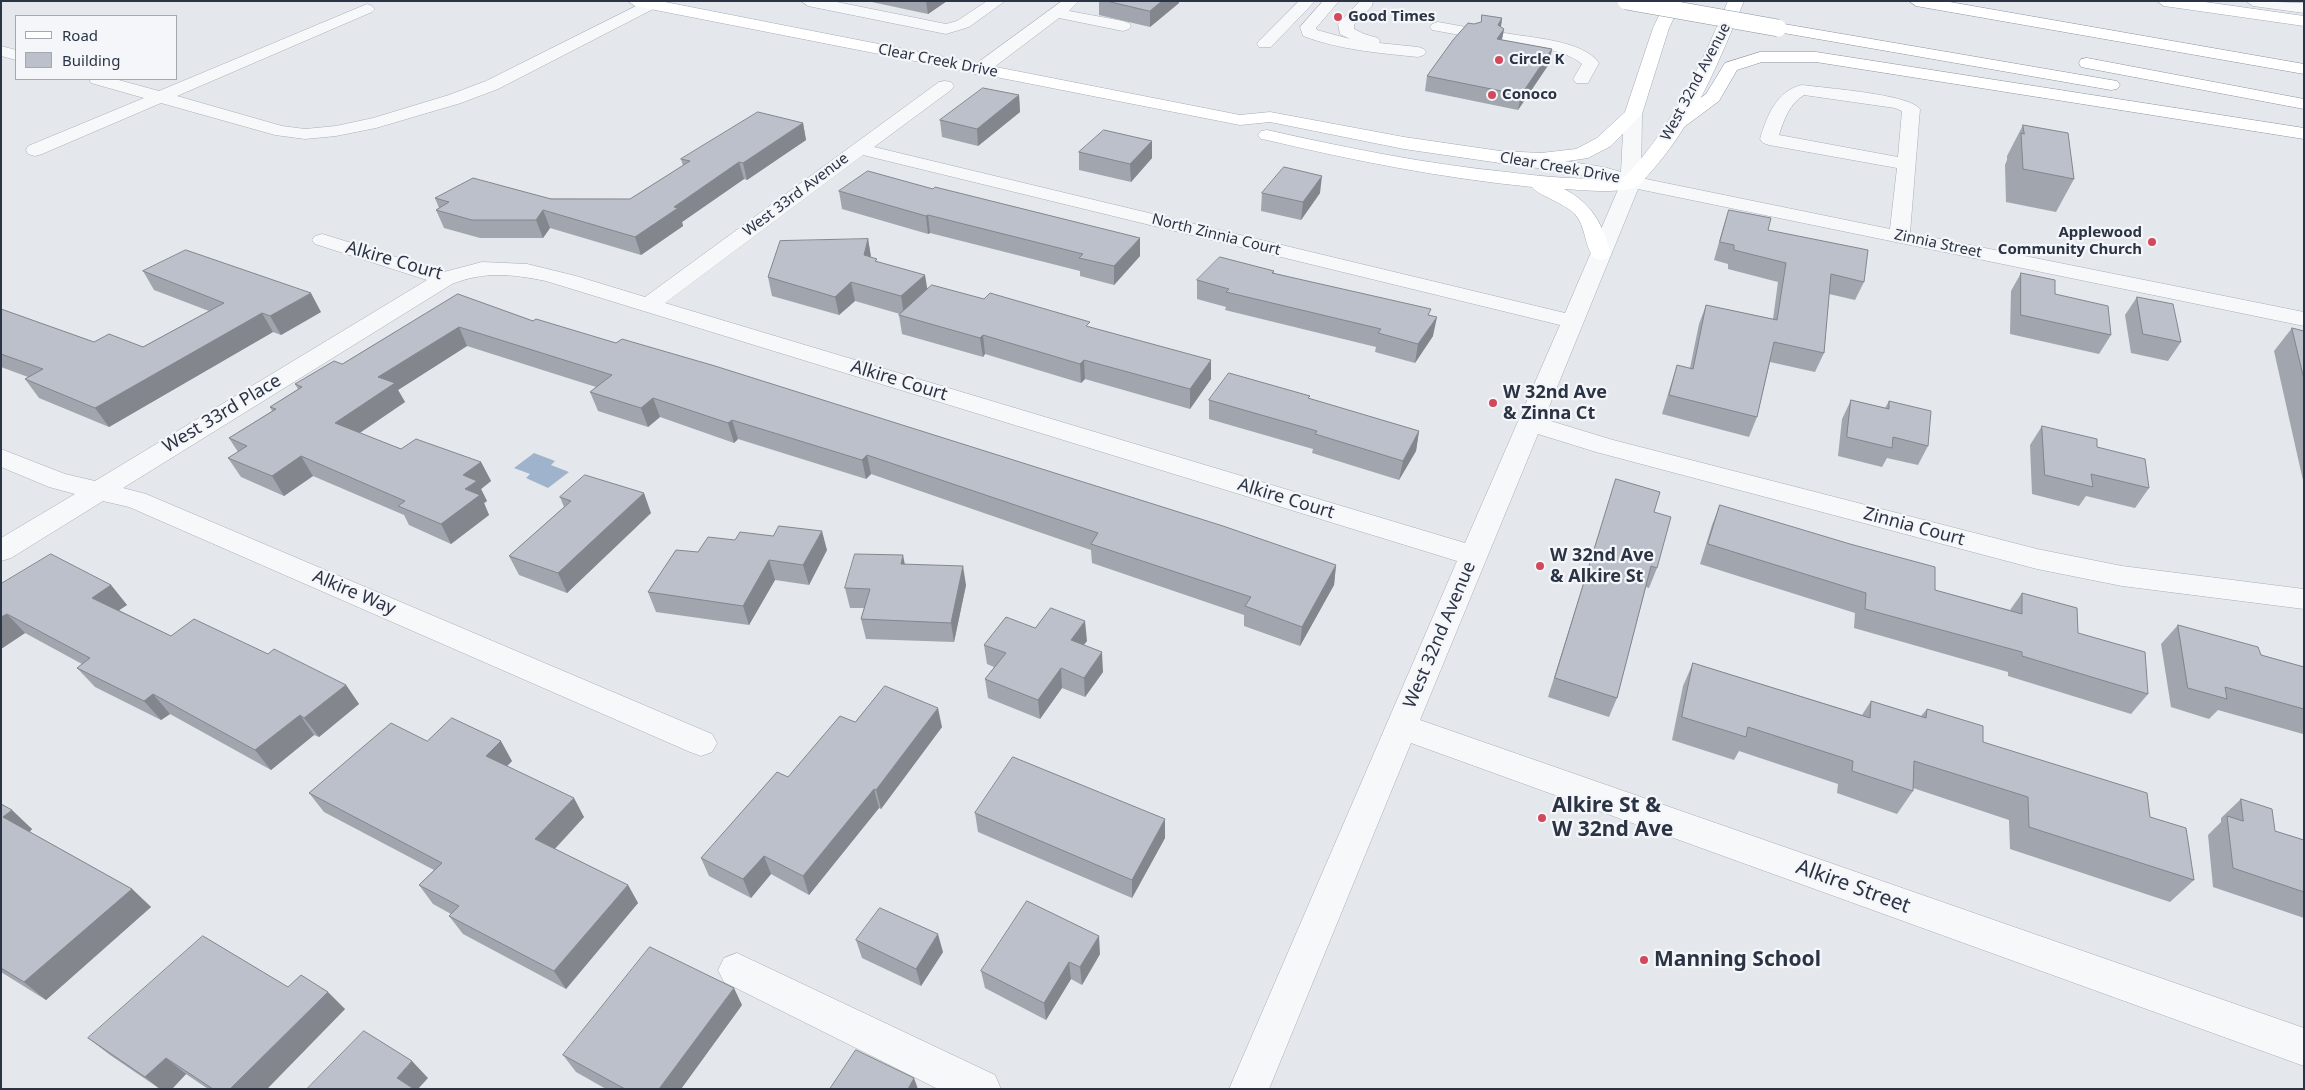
<!DOCTYPE html>
<style>
body{margin:0}
#map{position:relative;width:2305px;height:1090px;overflow:hidden;background:#e4e7ec;font-family:"Noto Sans",sans-serif}
canvas{display:block}
.frame{position:absolute;inset:0;border:2px solid #2b3445;pointer-events:none}
.legend{position:absolute;left:15px;top:15px;width:162px;height:65px;box-sizing:border-box;background:#f4f6f9;border:1px solid #a4a8b1;margin:0;padding:6px 9px;list-style:none;font-size:15px;color:#2b3445}
.legend li{display:flex;align-items:center;gap:10px;height:25px}
.legend b{width:25px;border:1px solid #a4a8b1}
</style>
<div id="map">
<canvas width="2305" height="1090"></canvas>
<div class="frame"></div>
<ul class="legend">
<li><b style="height:6px;background:#fff"></b>Road</li>
<li><b style="height:14px;background:#bbc0ca"></b>Building</li>
</ul>
</div>
<script>
const ctx = document.querySelector('canvas').getContext('2d');
ctx.lineJoin = 'round';
function fill(path, color) { ctx.fillStyle = color; ctx.fill(path, 'evenodd'); }
function stroke(path, color, width, dash) { ctx.strokeStyle = color; ctx.lineWidth = width; ctx.lineCap = dash ? 'butt' : 'round'; ctx.setLineDash(dash || []); ctx.stroke(path); }
function write(font, color, halo, rows, align = 'center') {
  ctx.font = font + ' "Noto Sans",sans-serif'; ctx.lineWidth = 4.5; ctx.setLineDash([]); ctx.textBaseline = 'middle'; ctx.strokeStyle = halo; ctx.fillStyle = color; for (const [text, x, y, turn = 0] of rows) {
    ctx.save(); ctx.translate(x, y); ctx.rotate((+turn || 0) * Math.PI / 180); ctx.textAlign = isNaN(turn) ? turn : align; if (halo) ctx.strokeText(text, 0, 0); ctx.fillText(text, 0, 0); ctx.restore();
  }
}
fill(new Path2D(`
 M534,453L555,461L551,465L569,472L548,488L526,478L530,474L514,468Z`), '#9fb4cc');
const minor = new Path2D(`
 M646,1H665L663,4L498,89L461,103L376,128L336,136L305,139L275,135L161,103L42,154L35,156L28,154L26,150L28,146L144,98L91,83L89,79H115L159,91L367,4L372,6L375,9L372,12L177,96L282,126L305,129L336,126L373,118L449,95L486,81Z
 M801,1H832L946,24L957,21L987,1H1005L969,27L946,34L808,6Z
 M1062,1H1079L1069,11L1123,21L1129,23L1131,26L1129,29L1123,31L1059,18L985,74H973L971,70L973,66Z
 M1299,1H1315L1271,47H1259L1257,44L1259,41Z
 M1323,1H1339L1316,28L1317,30L1350,39L1340,34L1338,24L1360,1H1373L1372,6L1354,25V29L1364,34L1378,38L1380,41L1379,43L1418,47L1424,49L1426,52L1424,55L1418,57C1379,53 1340,50 1303,36L1300,27Z
 M2246,1L2304,3V13L2253,6Z
 M1438,22L1477,29L1479,32L1477,35L1471,37L1432,30L1430,27L1432,24Z
 M1505,33C1531,38 1583,40 1599,63L1588,83H1576L1573,79L1582,64C1560,46 1526,48 1499,41L1497,38L1499,35Z
 M1,46L16,50V60L1,56Z
 M945,81L951,82L954,86L951,90L874,147L1565,313L1620,185L1601,178L1505,163L1503,159L1505,155L1512,153L1604,167L1621,172L1624,114L1627,110H1639L1642,114L1641,178L1890,229L1897,168L1769,145L1763,143L1760,139C1767,116 1776,91 1802,85C1824,88 1909,94 1920,109L1910,233L2304,312V326L1638,189L1544,419L1613,440L2037,549L2122,566L2304,589V609L2122,586L2037,569L1596,452L1538,434L1420,720L2304,1028V1066L1411,743L1269,1089H1229L1457,561L546,281C511,274 485,271 452,284L123,488L146,494L712,734L717,743L712,752L701,756L690,752L129,507L103,501L11,558L1,561V538L75,494L49,487L1,467V449L65,474L95,481L427,280L315,244L312,240L315,236L322,234L329,236L444,272L482,262L527,264L576,276L645,297L939,82ZM1804,95L1895,108L1902,111L1898,157L1779,135C1784,120 1789,104 1804,95ZM863,155L1560,325L1465,543L665,303Z
 M737,953L995,1075L1001,1089H938L724,982L718,970L724,958Z`);
const major = new Path2D(`
 M628,1H660L1240,115L1270,112L1404,137L1500,151L1541,153L1576,149L1597,138L1625,112L1653,28L1666,1H1682L1669,28L1642,114L1611,146L1588,158L1541,165L1500,163L1404,149L1270,122L1240,125L635,6Z
 M1728,1H1744C1719,61 1694,125 1649,174C1645,178 1641,185 1636,187C1617,194 1584,190 1564,189C1592,203 1603,225 1611,254L1608,258L1601,260L1594,258C1584,245 1586,227 1575,214C1564,203 1536,194 1532,187C1442,178 1355,161 1267,140L1261,139L1258,135L1261,131L1267,130C1347,148 1426,164 1507,172C1546,177 1586,181 1625,177C1673,126 1701,65 1728,1Z
 M2157,1H2198L2304,16V26L2164,6Z`);
const highway = new Path2D(`
 M1909,1H1944L2304,64V74L1916,6Z
 M1778,23L2111,80L2117,81L2120,85L2117,89L2111,90L1772,31L1770,28L1772,25Z
 M1760,52H1816L2304,128V139L1816,62H1762L1737,70L1719,101L1684,127H1672L1669,123L1672,119L1706,94L1725,63Z
 M2087,58L2304,99V109L2081,67L2079,63L2081,59Z`);
stroke(minor, '#a9aeb7', 1);
stroke(major, '#a3abb8', 1);
stroke(highway, '#8b94a3', 1);
fill(minor, '#f7f8fa');
fill(major, '#fff');
fill(highway, '#fff');
const highwayBridge = new Path2D(`
 M1626,1L1778,28`);
stroke(highwayBridge, '#8b94a3', 18, []);
stroke(highwayBridge, '#fff', 17);
fill(new Path2D(`
 M867,1H947L928,14Z
 M1099,1H1179V3L1150,27L1099,15Z
 M1502,18L1501,27L1504,29L1502,40L1552,49L1549,64L1518,110L1425,91L1427,76L1474,24Z
 M1019,95L1020,112L978,146L942,137L940,120Z
 M803,123L806,140L747,180L744,179L682,222L683,226L641,255L550,228L543,238H480L444,228L436,210L439,208L435,198L630,199L683,166L681,159Z
 M2023,125L2074,179L2056,212L2006,202L2005,165L2007,160V156Z
 M1152,141V158L1131,182L1079,170V152Z
 M839,191L1140,256L1114,285L1080,276V271L930,233L928,234L842,209Z
 M1262,193H1320L1301,220L1261,211Z
 M1729,210L1864,282L1855,300L1829,294L1824,353L1815,372L1770,362L1757,417L1749,437L1662,414L1671,384L1677,365L1690,368L1699,324L1706,305L1773,319L1778,282L1728,269V264L1714,260L1723,228Z
 M868,239L871,257L878,262L927,288L1090,328L1211,379L1190,409L1085,379L1081,383L985,354L983,357L902,334L899,315L900,314L855,301L839,315L772,296L768,277Z
 M143,271L321,312L281,335L273,332L109,427L39,398L25,379L28,377L1,367V309L94,342L143,347L209,311L154,290Z
 M1274,271V273L1430,315L1433,336L1415,363L1375,352L1376,347L1225,310L1226,307L1197,299V280Z
 M2021,273L2055,294L2111,335L2099,354L2010,334L2011,291Z
 M458,294L533,321L1336,565L1334,585L1300,646L1244,626V615L1092,563L1091,550L871,474L866,479L738,439L734,443L660,417L648,427L598,411L590,392L596,387L467,346L398,390L405,402L360,433L401,449L481,462L491,481L481,489L487,501L484,503L489,515L451,544L409,525L404,515L313,476L284,496L241,477L228,458L238,452L229,438L272,411L270,407L298,389L295,384L342,364Z
 M2137,297L2181,342L2168,361L2131,353L2125,315Z
 M2292,328L2304,331V485L2274,351Z
 M1310,399L1419,431L1416,451L1399,480L1312,453L1313,449L1209,419V400Z
 M1851,400L1885,408L1889,401L1928,446L1918,465L1887,458L1882,467L1838,456L1842,419Z
 M2042,426L2097,447L2149,488L2135,508L2086,496L2079,506L2032,494L2030,445Z
 M1616,479L1654,512L1657,568L1649,588L1646,587L1617,698L1609,717L1548,697Z
 M560,497L651,513L567,593L519,575L509,556L564,507Z
 M1720,505L1935,590L2010,610L2022,593L2078,633L2148,694L2131,714L2008,676V672L1854,628L1855,613L1700,564L1712,525Z
 M735,540L827,550L809,585L775,580L749,625L656,612L648,592L698,552Z
 M905,564L966,585L954,642L866,639L861,619L864,608H850L845,588Z
 M1,584L111,585L127,605L119,610L171,636L268,654L346,685L359,704L319,737L314,735L271,770L170,714L161,720L95,687L77,668L82,664L25,633L1,649Z
 M2178,625L2261,655L2304,667V733L2303,734L2218,710L2209,719L2171,707L2161,644Z
 M1035,628L1087,641L1083,645L1103,672L1085,697L1062,688L1040,719L988,698L985,679L994,667L987,664L984,645Z
 M1693,663L1862,715L1871,701L1921,716L1927,709L1983,742L2150,817L2194,880L2170,902L2010,849L2009,820L1913,788V791L1897,814L1837,793L1838,784L1739,751L1734,760L1672,740L1683,686Z
 M855,722L942,727L881,809L879,808L809,895L771,874L751,898L709,876L701,858L788,777Z
 M427,741L512,761L507,766L584,817L555,849L628,885L638,903L566,989L463,934L449,916L451,914L433,904L419,885L434,870L324,812L309,793Z
 M2241,799L2275,831L2304,840V918L2213,887L2208,835L2221,822V818Z
 M1,804L32,829L30,832L132,889L151,907L46,1000L1,972Z
 M975,813L1165,838L1132,898L978,832Z
 M856,940L943,952L921,986L862,958Z
 M1100,954L1082,985L1071,979L1046,1020L985,988L981,971Z
 M288,987L345,1009L267,1089H208L186,1074L172,1089H160L110,1055L88,1038Z
 M742,1005L681,1089H606L576,1072L563,1055Z`), '#a1a5ae');
fill(new Path2D(`
 M926,1H947L928,14Z
 M1162,1H1179V3L1150,27V11Z
 M1502,18L1500,33L1498,25Z
 M1504,29L1501,43L1497,39Z
 M1552,49L1549,64L1518,110L1521,95Z
 M1019,95L1020,112L978,146L977,129Z
 M803,123L806,140L747,180L743,163Z
 M1152,141V158L1131,182L1130,164Z
 M739,162L744,179L682,222L683,226L641,255L635,237L674,207Z
 M1322,176L1320,193L1301,220L1303,202Z
 M543,210L550,228L543,238L536,220Z
 M928,215L930,233L928,234L926,216Z
 M1140,238V256L1114,285V266Z
 M868,239L871,257L864,255Z
 M925,275L928,293L904,315L901,296Z
 M851,282L855,301L839,315L835,297Z
 M311,293L321,312L281,335L270,316Z
 M262,313L273,332L109,427L95,408Z
 M1437,317L1433,336L1415,363L1418,344Z
 M459,327L467,346L398,390L405,402L346,442L335,423L378,377Z
 M983,335L985,354L983,357L980,338Z
 M1084,360L1085,379L1081,383L1080,364Z
 M1211,360V379L1190,409V389Z
 M653,398L660,417L648,427L641,408Z
 M732,420L738,439L734,443L728,423Z
 M1419,431L1416,451L1399,480L1403,461Z
 M867,455L871,474L866,479L862,460Z
 M301,456L313,476L284,496L272,476Z
 M481,462L491,481L481,489L487,501L484,503L489,515L451,544L441,524L465,489L463,475Z
 M644,493L651,513L567,593L558,573Z
 M822,531L827,550L809,585L803,565Z
 M903,555L907,575L901,564Z
 M769,560L775,580L749,625L743,606Z
 M1336,565L1334,585L1300,646L1302,627Z
 M963,566L966,585L954,642L951,623Z
 M111,585L127,605L109,617L92,598Z
 M7,614L25,633L1,649V617Z
 M1085,621L1087,641L1072,660L1071,640Z
 M1102,652L1103,672L1085,697L1084,678Z
 M1061,668L1062,688L1040,719L1038,700Z
 M346,685L359,704L319,737L304,718Z
 M153,694L170,714L161,720L144,701Z
 M938,708L942,727L881,809L876,790Z
 M300,715L314,735L271,770L255,750Z
 M501,741L512,761L497,776L486,756Z
 M874,789L879,808L809,895L803,876Z
 M574,798L584,817L546,858L535,839Z
 M12,810L32,829L24,836L3,817Z
 M1165,819V838L1132,898V880Z
 M764,856L771,874L751,898L743,879Z
 M628,885L638,903L566,989L554,971Z
 M132,889L151,907L46,1000L24,982Z
 M938,934L943,952L921,986L916,969Z
 M1099,936L1100,954L1082,985L1080,967Z
 M1069,962L1071,979L1046,1020L1044,1003Z
 M734,988L742,1005L681,1089H659Z
 M328,992L345,1009L267,1089H230Z
 M166,1058L186,1074L172,1089H160L145,1077Z
 M412,1061L428,1078L418,1089H408L397,1078Z
 M914,1078L918,1089H908Z`), '#83868d');
const building = new Path2D(`
 M1107,1H1162L1150,11Z
 M1482,15L1502,18L1498,25L1504,29L1497,39L1552,49L1521,95L1427,76L1453,40L1468,23L1474,24L1481,22Z
 M983,88L1019,95L977,129L940,120Z
 M758,112L803,123L743,163L739,162L674,207L678,208L635,237L543,210L536,220H472L436,210L449,202L435,198L473,178L551,199H630L690,161L681,159Z
 M2023,125L2068,133L2074,179L2023,169L2021,133L2024,134Z
 M1104,130L1152,141L1130,164L1079,152Z
 M1284,167L1322,176L1303,202L1262,193Z
 M868,171L933,189L935,187L1140,238L1114,266L1079,258L1083,254L928,215L926,216L839,191Z
 M1729,210L1771,218L1768,230L1868,250L1864,282L1831,274L1824,353L1774,342L1757,417L1669,395L1677,365L1693,369L1706,305L1777,320L1786,263L1734,250V245L1720,242Z
 M868,239L864,255L877,259L875,261L925,275L901,296L851,282L835,297L768,277L780,241Z
 M186,250L311,293L270,316L262,313L95,408L25,379L43,369L1,354V309L94,342L109,334L143,347L224,303L143,271Z
 M1220,257L1274,271L1272,273L1431,309L1428,315L1437,317L1418,344L1378,333L1381,329L1226,292L1229,289L1197,280Z
 M2021,273L2055,280V294L2108,306L2111,335L2021,315Z
 M932,285L984,299L990,293L1090,322L1086,326L1211,360L1190,389L1084,360L1080,364L983,335L980,338L899,315Z
 M458,294L533,321L536,319L616,343L622,339L715,366L1223,526L1336,565L1302,627L1245,606L1251,597L1091,544L1098,533L867,455L862,460L732,420L728,423L653,398L641,408L590,392L612,375L459,327L378,377L395,383L335,423L401,449L416,439L481,462L463,475L477,481L465,489L480,495L441,524L398,506L405,501L301,456L272,476L228,458L247,446L229,438L276,409L270,407L302,387L295,384L334,361L342,364Z
 M2137,297L2173,304L2181,342L2143,334Z
 M2292,328L2304,331V379Z
 M1229,373L1310,396L1308,398L1419,431L1403,461L1315,434L1317,431L1209,400Z
 M1851,400L1889,409V401L1931,411L1928,446L1893,437L1892,448L1847,437Z
 M2042,426L2097,439V447L2145,459L2149,488L2091,474L2093,487L2045,475Z
 M585,475L644,493L558,573L509,556L571,501L560,497Z
 M1616,479L1660,492L1654,512L1671,517L1657,568L1651,566L1617,698L1555,678Z
 M1720,505L1850,544L1935,567V590L2022,614V593L2077,608L2078,633L2145,652L2148,694L2022,656V652L1865,609L1866,593L1708,544Z
 M779,526L822,531L803,565L769,560L743,606L648,592L676,550L698,552L708,537L735,540L740,532L773,536Z
 M51,554L111,585L92,598L171,636L194,619L268,654L274,649L346,685L304,718L300,715L255,750L153,694L144,701L77,668L90,658L7,614L1,617V584Z
 M855,554L903,555L901,564L963,566L951,623L861,619L870,589L845,588Z
 M1051,608L1085,621L1071,640L1102,652L1084,678L1061,668L1038,700L985,679L1006,653L984,645L1006,617L1035,628Z
 M2178,625L2258,647L2261,655L2304,667V709L2225,687L2227,699L2188,688Z
 M1693,663L1870,718L1871,701L1926,718L1927,709L1983,726V742L2147,793L2150,817L2186,828L2194,880L2029,827L2028,797L1914,761L1913,791L1852,771L1853,761L1748,727L1746,737L1682,717Z
 M885,686L938,708L876,790L874,789L803,876L764,856L743,879L701,858L777,772L788,777L840,716L855,722Z
 M452,718L501,741L486,756L574,798L535,839L628,885L554,971L449,916L459,906L419,885L442,863L309,793L391,723L427,741Z
 M1013,757L1165,819L1132,880L975,813Z
 M2241,799L2272,809L2275,831L2304,840V892L2233,868L2227,816L2243,821Z
 M1,804L12,810L3,817L132,889L24,982L1,968Z
 M1027,901L1099,936L1080,967L1069,962L1044,1003L981,971Z
 M880,908L938,934L916,969L856,940Z
 M203,936L288,987L301,975L328,992L230,1089H213L166,1058L145,1077L88,1038Z
 M650,947L734,988L659,1089H625L563,1055Z
 M364,1031L412,1061L397,1078L414,1089H307Z
 M856,1050L914,1078L908,1089H830Z`);
fill(building, '#bbc0ca');
stroke(building, '#83868d', 1);
for (const [x, y, r, color] of [
 [1338,17,5,"#d1495b"],
 [1499,60,5,"#d1495b"],
 [1492,95,5,"#d1495b"],
 [2152,242,5,"#d1495b"],
 [1493,403,5,"#d1495b"],
 [1540,566,5,"#d1495b"],
 [1542,818,5,"#d1495b"],
 [1644,960,5,"#d1495b"]
]) { const dot = new Path2D(); dot.arc(x, y, r, 0, 2 * Math.PI); ctx.fillStyle = color; ctx.fill(dot); stroke(dot, '#f4f6f9', 2); }
write('bold 15px', '#2b3445', '#f4f6f9', [
 ["Good Times",1348,17],
 ["Circle K",1509,60],
 ["Conoco",1502,95],
 ["Applewood",2142,233,"right"],
 ["Community Church",2142,250,"right"]
], 'left');
write('15px', '#2b3445', '#f4f6f9', [
 ["Clear Creek Drive",938,61,11],
 ["West 32nd Avenue",1696,82,-62],
 ["Clear Creek Drive",1560,168,10],
 ["West 33rd Avenue",796,195,-37],
 ["North Zinnia Court",1216,235,14],
 ["Zinnia Street",1938,244,12]
]);
write('18px', '#2b3445', '#f4f6f9', [
 ["Alkire Court",394,261,16],
 ["Alkire Court",899,381,17],
 ["West 33rd Place",222,414,-31],
 ["Alkire Court",1286,499,17],
 ["Zinnia Court",1914,527,15],
 ["Alkire Way",354,593,23],
 ["West 32nd Avenue",1440,635,-67]
]);
write('bold 18px', '#2b3445', '#f4f6f9', [
 ["W 32nd Ave",1503,393],
 ["& Zinna Ct",1503,414],
 ["W 32nd Ave",1550,556],
 ["& Alkire St",1550,577]
], 'left');
write('bold 21px', '#2b3445', '#f4f6f9', [
 ["Alkire St &",1552,806],
 ["W 32nd Ave",1552,830],
 ["Manning School",1654,960]
], 'left');
write('21px', '#2b3445', '#f4f6f9', [
 ["Alkire Street",1853,887,20]
]);
</script>
